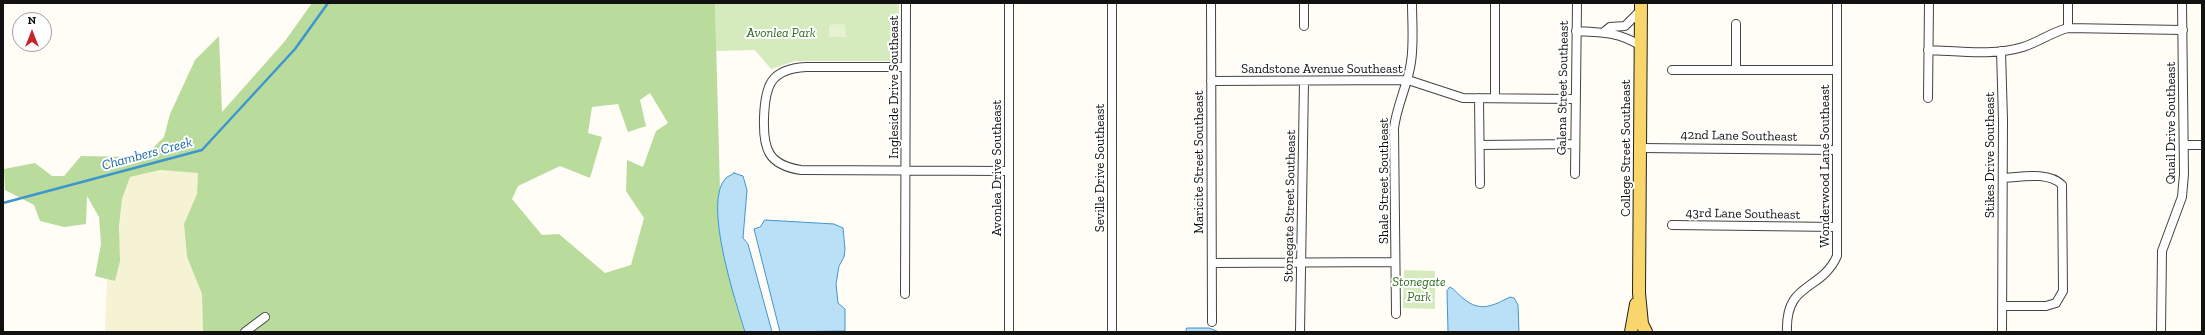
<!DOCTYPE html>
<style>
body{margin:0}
#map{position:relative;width:2205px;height:335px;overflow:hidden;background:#fffdf5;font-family:"Zilla Slab",serif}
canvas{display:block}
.frame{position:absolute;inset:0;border:4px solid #111;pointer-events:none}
.north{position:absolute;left:12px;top:12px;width:40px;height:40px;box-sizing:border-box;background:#fff;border:1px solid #a0a0a0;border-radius:50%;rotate:0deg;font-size:11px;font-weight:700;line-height:16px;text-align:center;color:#111}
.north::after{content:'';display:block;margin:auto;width:14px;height:18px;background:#c4262e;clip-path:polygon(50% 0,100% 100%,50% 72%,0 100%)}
</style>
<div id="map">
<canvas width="2205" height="335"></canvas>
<div class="frame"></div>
<div class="north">N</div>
</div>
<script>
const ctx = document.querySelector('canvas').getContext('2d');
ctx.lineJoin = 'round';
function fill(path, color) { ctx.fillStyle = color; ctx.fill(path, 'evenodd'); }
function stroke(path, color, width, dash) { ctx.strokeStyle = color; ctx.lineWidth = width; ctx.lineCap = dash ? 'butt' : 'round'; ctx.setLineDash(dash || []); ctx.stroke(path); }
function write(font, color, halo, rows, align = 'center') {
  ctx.font = font + ' "Zilla Slab",serif'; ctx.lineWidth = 4; ctx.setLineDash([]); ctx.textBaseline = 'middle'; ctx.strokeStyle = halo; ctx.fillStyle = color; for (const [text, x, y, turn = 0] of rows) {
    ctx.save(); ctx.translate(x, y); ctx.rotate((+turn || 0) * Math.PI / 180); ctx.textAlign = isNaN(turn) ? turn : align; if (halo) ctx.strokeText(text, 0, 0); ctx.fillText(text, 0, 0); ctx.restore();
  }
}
fill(new Path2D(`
 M160,170L198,173L197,194L184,224L187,257L202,294L203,332H105L107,279L115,281L122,199L130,177Z`), '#f6f3d4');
fill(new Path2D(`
 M715,3H899L898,52L891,61H795L771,69L755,50L716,51Z
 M1404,270L1435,271V309L1403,308Z`), '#d5ebbd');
fill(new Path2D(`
 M312,3H715L721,228L736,305L745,332H203L202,294L187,257L184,224L197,194L198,173L160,170L130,177L122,199L119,227L120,261L115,281L95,276L101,244L99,217L87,196L86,224L64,227L40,221L34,205L5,190L4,169L35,163L52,176H64L81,156L144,157L164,137L170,114L195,60L219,36L222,112L285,41ZM650,93L668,123L656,131L643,167L627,160L626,191L644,218L631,265L605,273L559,234L542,235L512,199L518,186L560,166L590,178L602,137L588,133L592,107L618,104L628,132L646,126L640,100Z`), '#b9dc9c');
fill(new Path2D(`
 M839,24L845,25L846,37H829V25Z`), '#e6f2cf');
const water = new Path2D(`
 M734,173L743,176L747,190L743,238L748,244L772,332H745C736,303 702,201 726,178C728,176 732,175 734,173Z
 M765,220L834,224L843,228L845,249L844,257L839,266L836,284L838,303L845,309V331L780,332L754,229L760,227Z
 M1450,287C1455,289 1459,296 1464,299C1481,313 1494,305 1510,297L1514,298L1518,305L1519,332H1448L1447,291Z
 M1187,328H1209L1219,332H1186Z`);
fill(water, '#b9e0f7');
stroke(water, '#3f96cf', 1);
stroke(new Path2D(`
 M3,203L202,150L295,49L328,3`), '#3f96cf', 2.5);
const street = new Path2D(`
 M1112,3V332
 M1211,3L1212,322
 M2068,3V28
 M1736,24V70
 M1304,26V3
 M1576,31C1601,32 1619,32 1641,46
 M1605,31L1610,27L1625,26L1641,10
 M1928,50C1959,51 1994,56 2023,47C2039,42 2052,32 2068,28L2183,30
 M2001,51L2003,120L2002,332
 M905,67H806C770,69 765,86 764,118C763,149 768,165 801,170L1008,171
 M1672,70H1837
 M1211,81L1408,80L1463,98L1574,99
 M1479,98L1480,184
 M1495,98V3
 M1928,98L1929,3
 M1480,145L1574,144
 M2184,145H2202
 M1641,148L1837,150
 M1575,174L1577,3
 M1672,225L1837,227
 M1212,263L1395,262
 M905,294L906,3
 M2002,306H2046L2056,303L2063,291L2062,185C2049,171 2020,177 2003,178
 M1396,314L1394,128C1397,104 1408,85 1411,62C1414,43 1412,22 1412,3
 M245,332L265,317
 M1009,332V3
 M1300,332L1304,81
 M1787,332C1785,281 1821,292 1837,256V3
 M2161,332L2162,251L2182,197L2184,174L2182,3`);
const primary = new Path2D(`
 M1641,3L1639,293L1642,324L1646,332
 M1631,332L1636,304`);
stroke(street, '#444', 10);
stroke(primary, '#222', 14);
stroke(street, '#fff', 8);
stroke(primary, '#f9d66b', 12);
write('italic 13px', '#2f6b1f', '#fff', [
 ["Avonlea Park",781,33],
 ["Stonegate",1419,282],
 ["Park",1419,297]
]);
write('13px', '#111', '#fff', [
 ["Sandstone Avenue Southeast",1322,69],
 ["Ingleside Drive Southeast",894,87,-90],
 ["Galena Street Southeast",1563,88,-89],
 ["Quail Drive Southeast",2171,123,-90],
 ["42nd Lane Southeast",1739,136,1],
 ["College Street Southeast",1626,148,-90],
 ["Stikes Drive Southeast",1990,155,-90],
 ["Maricite Street Southeast",1199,162,-90],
 ["Wonderwood Lane Southeast",1825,166,-90],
 ["Avonlea Drive Southeast",997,168,-90],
 ["Seville Drive Southeast",1100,168,-90],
 ["Shale Street Southeast",1384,181,-90],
 ["Stonegate Street Southeast",1290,206,-89],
 ["43rd Lane Southeast",1743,214,1]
]);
write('italic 14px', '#1768a6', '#fff', [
 ["Chambers Creek",147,154,-15]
]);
</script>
